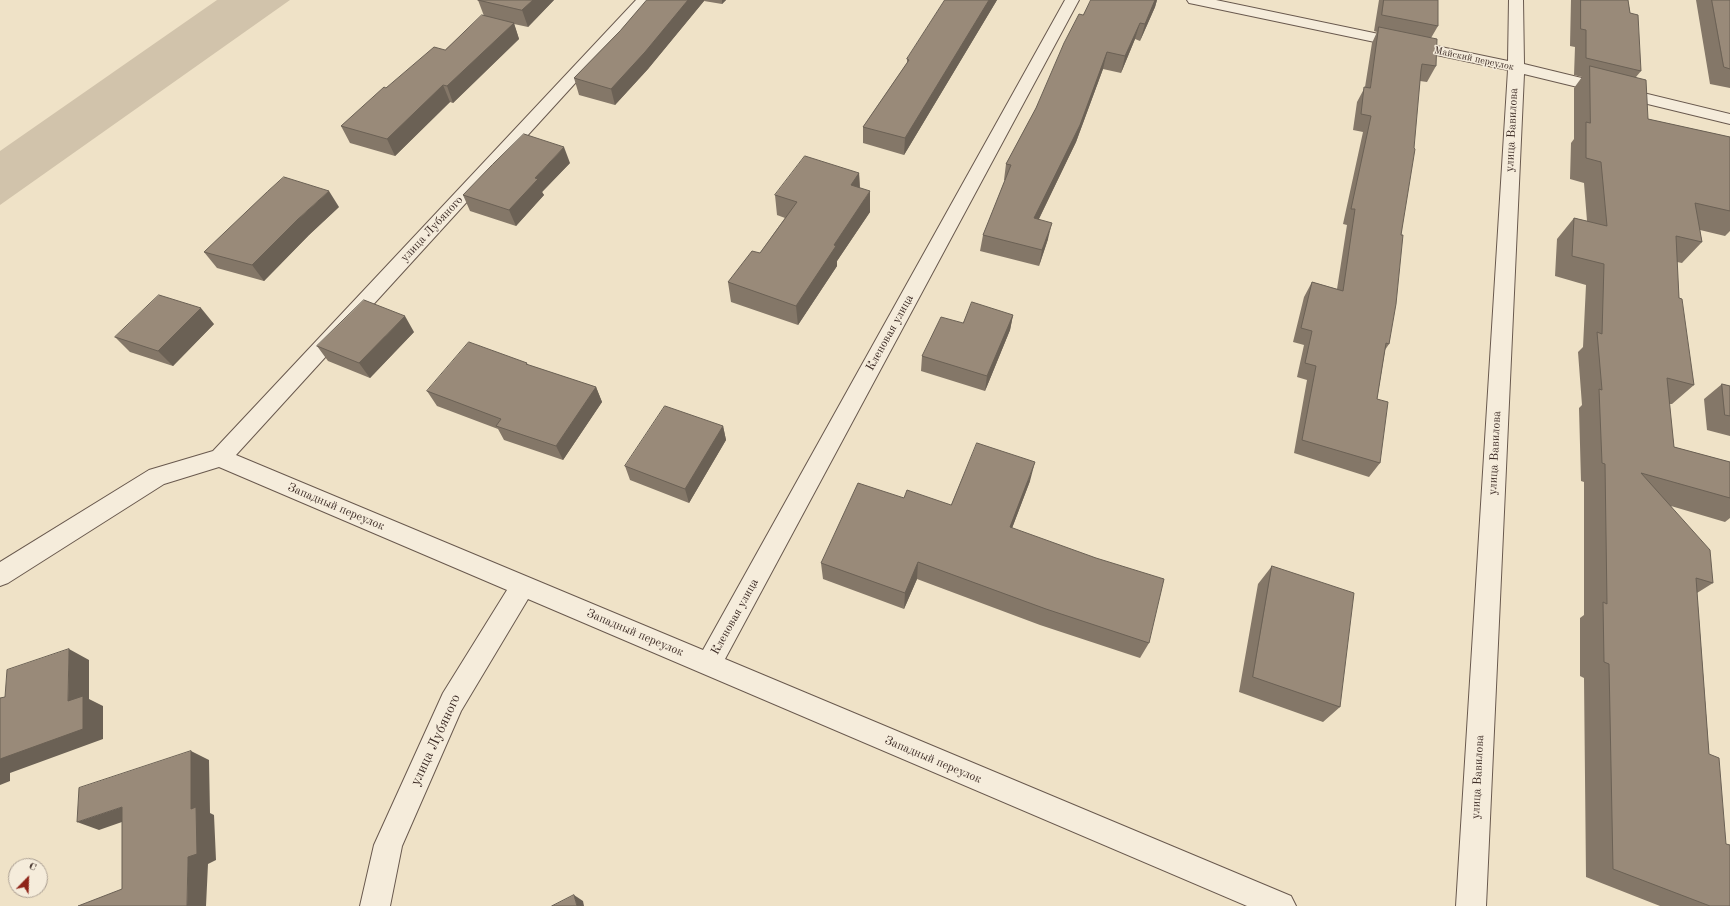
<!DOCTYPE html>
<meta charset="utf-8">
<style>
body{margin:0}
#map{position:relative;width:1730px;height:906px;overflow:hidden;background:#efe2c7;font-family:"Old Standard TT",serif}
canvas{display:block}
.north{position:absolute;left:8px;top:858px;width:40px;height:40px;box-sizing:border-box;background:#f5ecdb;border:1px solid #ab9f92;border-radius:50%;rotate:23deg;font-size:11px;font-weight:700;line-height:16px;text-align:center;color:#3c2b25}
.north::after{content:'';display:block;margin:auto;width:14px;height:18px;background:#8f2418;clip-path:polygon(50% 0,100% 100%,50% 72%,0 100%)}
</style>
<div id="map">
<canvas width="1730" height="906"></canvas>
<div class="north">С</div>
</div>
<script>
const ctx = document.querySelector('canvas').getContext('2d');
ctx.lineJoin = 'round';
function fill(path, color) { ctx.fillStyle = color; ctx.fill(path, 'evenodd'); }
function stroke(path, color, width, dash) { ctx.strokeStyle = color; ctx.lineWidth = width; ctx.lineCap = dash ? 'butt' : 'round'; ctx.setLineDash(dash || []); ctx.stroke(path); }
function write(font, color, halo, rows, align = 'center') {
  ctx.font = font + ' "Old Standard TT",serif'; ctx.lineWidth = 3; ctx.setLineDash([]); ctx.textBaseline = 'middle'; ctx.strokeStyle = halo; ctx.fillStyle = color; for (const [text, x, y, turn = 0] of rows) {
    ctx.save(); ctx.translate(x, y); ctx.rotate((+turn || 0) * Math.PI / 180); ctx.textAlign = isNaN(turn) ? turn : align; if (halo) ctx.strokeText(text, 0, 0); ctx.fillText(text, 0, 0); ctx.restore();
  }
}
fill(new Path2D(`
 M217,0H290L0,205V151Z`), '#d1c3ab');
const street = new Path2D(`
 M636,0H651L236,455L703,650L1065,0H1079L725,659L1291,896L1296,906H1247L528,599L461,711L402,846L390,906H360L374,845L443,693L507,590L219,467L164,484L8,583L0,586V562L149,470L213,451Z
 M1187,0H1216L1508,61L1509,0H1523L1524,64L1730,114V124L1524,74L1486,906H1456L1508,70L1194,4L1189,3Z`);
stroke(street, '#69594e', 2);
fill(street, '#f5ecdb');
fill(new Path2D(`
 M478,0H554L528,27L514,24L519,39L453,103L450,102L395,156L350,143L341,126L386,88L445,50L484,16Z
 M647,0H726L722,4L704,1L648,69L615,105L579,95L574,78L620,31Z
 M945,0H997L904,155L863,143V127L907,63V59Z
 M1155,0H1157L1155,7L1140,41L1135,39L1121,73L1103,69L1076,142L1039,219L1048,239L1039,266L980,251L983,235L1005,180H1004L1006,164L1036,108L1083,15Z
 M1379,0H1438V26L1431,38L1436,66L1427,82L1420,81L1401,235L1389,344L1385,350L1377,399L1380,463L1369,477L1294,453L1307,380L1297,377L1304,345L1293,342L1304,297L1312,282L1337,289L1347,225L1343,224L1363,132L1353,130L1357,102L1365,87L1372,43L1377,32L1374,31Z
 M1571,0H1628L1630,13L1641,71L1636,77L1648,119L1730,137V231L1725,236L1700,230L1702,242L1682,263L1677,262L1679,298L1694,385L1672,404H1669L1674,447L1730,462V518L1725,522L1671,506L1713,583L1697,593L1709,754L1730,906H1660L1586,877L1584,678L1580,676V618L1584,615V482L1581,481L1579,408L1582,405L1578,352L1583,347L1586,285L1555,276L1557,239L1574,218L1587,221L1584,183L1570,179L1571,143L1574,139V88L1582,77L1574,75L1575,47L1570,46Z
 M1696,0H1730V88L1710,84Z
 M570,163L542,192L544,195L516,226L470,211L463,195Z
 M859,173L860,188L870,212L837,261V266L798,325L731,302L728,282L760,253L785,218L777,215L775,195Z
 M339,207L309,235L264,281L217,268L204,252Z
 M1013,315L1010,330L985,391L921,371L922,356L963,323Z
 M214,324L173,366L130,352L115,337Z
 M414,332L370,378L328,361L317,346Z
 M527,363L528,365L596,387L602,402L563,460L504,440L498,429L437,406L427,391Z
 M1722,384L1730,386V436L1707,430L1704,399Z
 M723,426L726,440L689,503L630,480L625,466Z
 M1030,481L1012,528L1149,643L1140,658L1040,625L917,579L904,609L823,579L821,563L951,505Z
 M1272,566L1340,707L1323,722L1239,692L1258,584Z`), '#847768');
fill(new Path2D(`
 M533,0H554L528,27L522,10Z
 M688,0H704V1L648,69L615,105L611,89Z
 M722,0H726L722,4Z
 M989,0H997L904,155L905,138Z
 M1155,0H1157L1155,7L1140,41L1145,24Z
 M514,23L519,39L453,103L447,86Z
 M1140,23L1135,39L1121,73L1125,56Z
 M1107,52L1103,69L1076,142L1031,235L1034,218Z
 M443,85L450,102L395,156L387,139Z
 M564,147L570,163L542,192L544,195L516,226L509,210L535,178Z
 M859,173L860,194L851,185Z
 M329,191L339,207L309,235L264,281L252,265L298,219Z
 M870,191V212L837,261V266L798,325L796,306L834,245Z
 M1052,223L1048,239L1039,266L1042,250Z
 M201,308L214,324L173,366L158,351Z
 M1013,315L1010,330L985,391L987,376Z
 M405,316L414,332L370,378L359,363Z
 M596,387L602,402L563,460L556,446Z
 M723,426L726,440L689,503L685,489Z
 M1035,462L1030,481L1006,544L1010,527Z
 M918,562L917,579L904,609L905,593Z
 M69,649L89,660V699L103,706V739L10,773V781L0,785V759L68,701Z
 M191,751L209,760L210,813L214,815L216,860L208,864L206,906H187L188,857L191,809Z
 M122,807L142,815L99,830L77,822Z
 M574,895L583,901L584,906H577Z`), '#6b6155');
const building = new Path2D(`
 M478,0H533L522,10Z
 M647,0H688L645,52L611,89L574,78L620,31Z
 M945,0H989L905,138L863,127L909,60L907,59Z
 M1091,0H1155L1145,24L1140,23L1125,56L1107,52L1080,125L1034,218L1052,223L1042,250L983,235L1011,165L1006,164L1036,108L1064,43L1079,14L1083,15Z
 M1384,0H1438V26L1382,15Z
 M1581,0H1628L1630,13L1638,15L1641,71L1586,58V30L1581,29Z
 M1712,0H1730V69L1724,67Z
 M482,15L514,23L447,86L443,85L387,139L341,126L384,87L386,88L434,47L445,50Z
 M1379,27L1437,39L1436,66L1422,64L1421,70L1414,148L1415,149L1401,235H1403L1396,304L1389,344L1386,343L1377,399L1388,402L1380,463L1302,440L1316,366L1305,363L1312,331L1301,328L1312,282L1343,291L1355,209H1351L1371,116L1361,114L1364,87L1370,88Z
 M1590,66L1646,80L1648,119L1730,137V211L1695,203L1702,242L1676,236L1679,298L1682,299L1694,385L1667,378L1674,447L1730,462V498L1641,473L1710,550L1713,583L1696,578L1709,754L1719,758L1726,844L1730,845V906H1710L1613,869L1609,664L1604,662L1603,602L1607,604L1605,464L1602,463L1599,389L1602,390L1597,332L1602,334L1604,264L1572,256L1574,218L1607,226L1601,162L1586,158V122L1590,123Z
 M524,134L564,147L535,178L538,179L509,210L463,195L492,165Z
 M805,156L859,173L851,185L870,191L834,245L836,246L796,306L728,282L752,251L760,253L797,202L775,195Z
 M284,177L329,191L298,219L252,265L204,252L267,192Z
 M159,295L201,308L158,351L115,337Z
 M364,300L405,316L359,363L317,346Z
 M972,302L1013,315L987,376L922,356L941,317L963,323Z
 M469,342L527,363L526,364L596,387L556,446L496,426L501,419L427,391Z
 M1722,384L1730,386V416L1725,415Z
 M665,406L723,426L685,489L625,466Z
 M977,443L1035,462L1010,527L1096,558L1164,579L1149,643L1046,609L918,562L905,593L821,563L858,483L904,498L907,490L951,505Z
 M1272,566L1354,593L1340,707L1253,677Z
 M69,649L68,701L83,696V729L0,759V698L5,697L7,670Z
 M191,751V809L196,807L197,854L188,857L187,906H78L122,889V807L77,822L79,788Z
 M574,895L577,906H552Z`);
fill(building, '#998a79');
stroke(building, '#6b6155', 1);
write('10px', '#3c2b25', '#f5ecdb', [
 ["Майский переулок",1474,59,12]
]);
write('12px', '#3c2b25', '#f5ecdb', [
 ["улица Вавилова",1512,130,-87],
 ["улица Лубяного",432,229,-47],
 ["Кленовая улица",890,333,-61],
 ["улица Вавилова",1495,453,-87],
 ["Западный переулок",336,507,23],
 ["Кленовая улица",735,617,-61],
 ["Западный переулок",635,633,23],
 ["Западный переулок",933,760,23],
 ["улица Вавилова",1478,777,-87]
]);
write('14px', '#3c2b25', '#f5ecdb', [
 ["улица Лубяного",436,740,-65]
]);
</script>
